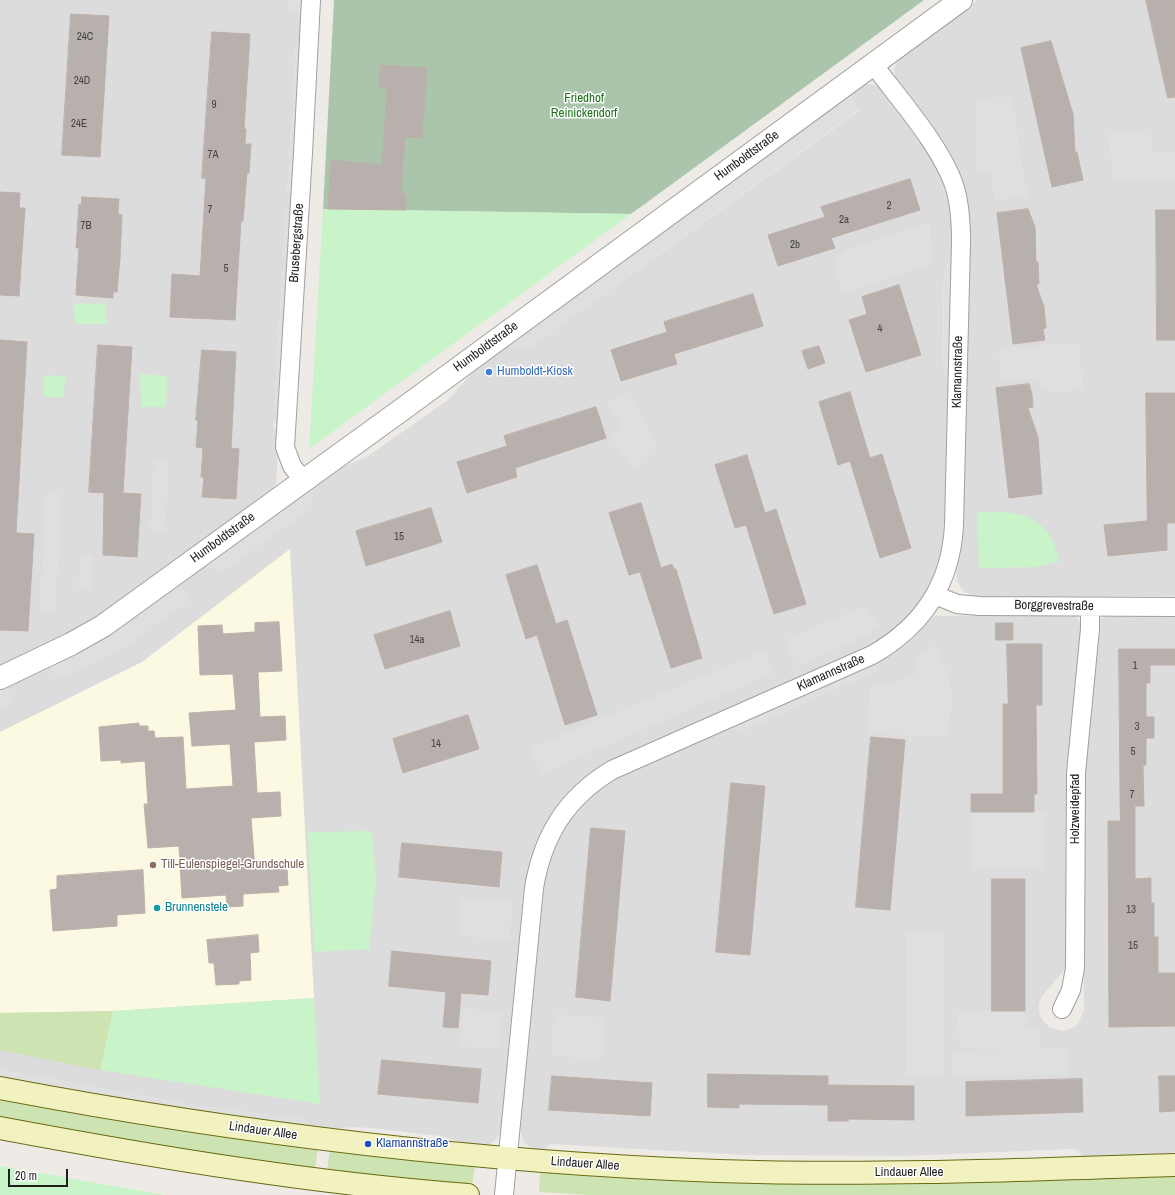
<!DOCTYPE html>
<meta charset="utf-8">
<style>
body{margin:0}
#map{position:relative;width:1175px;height:1195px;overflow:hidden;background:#eeebe6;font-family:"Archivo Narrow",sans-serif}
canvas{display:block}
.scale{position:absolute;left:8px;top:1169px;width:60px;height:18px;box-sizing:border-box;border:2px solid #1f1f1f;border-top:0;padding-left:5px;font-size:12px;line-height:14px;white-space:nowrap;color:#1f1f1f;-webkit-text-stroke:3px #fff;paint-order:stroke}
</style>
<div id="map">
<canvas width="1175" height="1195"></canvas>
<div class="scale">20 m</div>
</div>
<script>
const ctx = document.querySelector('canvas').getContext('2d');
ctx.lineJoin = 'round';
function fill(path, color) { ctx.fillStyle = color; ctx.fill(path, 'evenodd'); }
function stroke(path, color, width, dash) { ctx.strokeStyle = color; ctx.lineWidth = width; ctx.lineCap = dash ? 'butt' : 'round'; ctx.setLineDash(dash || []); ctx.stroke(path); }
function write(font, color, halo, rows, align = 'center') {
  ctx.font = font + ' "Archivo Narrow",sans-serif'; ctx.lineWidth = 3; ctx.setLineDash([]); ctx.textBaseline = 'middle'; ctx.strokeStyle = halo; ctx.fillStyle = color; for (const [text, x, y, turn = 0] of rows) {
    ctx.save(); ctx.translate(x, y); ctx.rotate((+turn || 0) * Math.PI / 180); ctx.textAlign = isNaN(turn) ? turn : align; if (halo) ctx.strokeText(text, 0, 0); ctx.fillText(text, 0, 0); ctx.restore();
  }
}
fill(new Path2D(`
 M0,0H304L302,43H296L293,110H295L294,115H292L287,194H294L293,211H286L283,260L287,261V267L283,268L273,426L279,436L276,484L272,491L109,610L80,628L0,666Z
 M978,0H1175V596L976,597L963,591L957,581L956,570L963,532L970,255L969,214L965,191L954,162L895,77L894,69L899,59Z
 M866,84H871L879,87L922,145L939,170L950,203L952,226V256L944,272L943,325V371L949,383L945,538L937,570L929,588L918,605L903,622L888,635L865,649L617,757L583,779L555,808L537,840L528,868L502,1129L497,1139L487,1146L467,1144L440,1136L370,1128L355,1127L323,1129L314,1128L305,1120L182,1103L0,1070V707L13,701L6,687L50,665L57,679L121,649L190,599L181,587V583L203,567L224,570L314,487L338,469L368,456L448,400L474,371L505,346L529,348L860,110L850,95Z
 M1069,614L1075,616L1081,623L1067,967L1042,996L1039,1003V1013L1042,1019L1049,1027L1062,1031L1070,1029L1077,1025L1084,1011L1083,781L1098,626L1101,619L1110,614H1175V1152L1166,1154L1085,1158L1077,1150L1071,1149L905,1156L745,1155L550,1144L543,1150L537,1151L527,1145L523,1140L520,1128L545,875L549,861L563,828L583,803L600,788L616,778L727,729L744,730L873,672L882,660L910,641L934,616Z`), '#dddcdc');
fill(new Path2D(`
 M290,549L314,998L113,1011L0,1013V732L142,662Z`), '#fbf9e2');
fill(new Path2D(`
 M113,1011L100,1070L0,1050V1013Z
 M0,1097L318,1148L315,1169L265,1163L0,1119Z
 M330,1150L475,1165L472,1186L327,1171Z
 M540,1171L853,1184L1175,1175V1195H591L539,1192Z`), '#cee3b2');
fill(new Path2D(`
 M334,0H924L631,214L323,209Z`), '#aac5ac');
fill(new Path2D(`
 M323,209L631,214L309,449Z
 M73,303L105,304L107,324H75Z
 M140,374L167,376L166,407H141Z
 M44,375L65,376L64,397H44Z
 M977,512C1022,512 1046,512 1060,561L1038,567L979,568Z
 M372,831L376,878L369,949L314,952L308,832Z
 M314,998L320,1104L100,1070L113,1011Z
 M0,1166L165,1195H0Z`), '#c9f3c8');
fill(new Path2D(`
 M289,0H304V13L289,12Z
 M296,43H302L299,110H292Z
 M850,95L860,109L529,348L505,346Z
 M1012,97L1027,197L995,200L990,171L975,172L976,98Z
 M292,115H298L294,194H287Z
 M1150,129L1152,151H1175V178H1113L1108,133Z
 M286,211H293L290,261H283Z
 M930,222L931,264L842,293L834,262L846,249Z
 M952,256L949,383L943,371L944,272Z
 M283,267L289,268L280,424L273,423Z
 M1079,343L1083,390L1051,392L1033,379L1000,381L998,348Z
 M631,392L659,449L636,471L610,438L621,425L605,402Z
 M154,458L169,459L165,532H150Z
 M314,487L312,508L224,571L203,567Z
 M46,493L62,494L55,613L39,612Z
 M80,554L94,555L92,590H78Z
 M181,583V587L190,599L121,649L57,680L50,665L110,635Z
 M864,606L881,626L872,633L796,667L785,640Z
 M936,643L950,680L952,703L948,736L867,734L871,683H888L920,672L914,660Z
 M764,651L773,673L541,774L531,748Z
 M882,660L873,672L744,730L727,729Z
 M6,687L13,701L0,707V690Z
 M971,812H1045V870H971Z
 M462,897L513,902L509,940L458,936Z
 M906,933H944V1077H906Z
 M463,1008L502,1012L498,1049L459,1046Z
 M958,1011H1025L1026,1027H1039L1040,1047L959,1048Z
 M554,1014L606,1018L603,1059L551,1056Z
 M1069,1048V1075L952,1076V1050Z
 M0,1070L182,1103L305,1120L314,1128L180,1110L0,1078Z`), '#dfdfdf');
const building = new Path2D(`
 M1146,0H1175V97L1168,98Z
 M71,14L109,16L100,157L62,155Z
 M212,32L250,34L244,129H246L245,144H251L249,173H247L243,221H241L235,320L170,317L172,274L200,276L206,178H202Z
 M1051,41L1073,114L1075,152H1077L1083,180L1052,187L1021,48Z
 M381,65L427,68L422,138L405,137L401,193L406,194V210L328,209L331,160L382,165L387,89L379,88Z
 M910,179L920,210L831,238L835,248L778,266L768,235L825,217L821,207Z
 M0,192L20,193L19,208H25L19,296L0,295Z
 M82,197L119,199L118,214L122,215L120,258L117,292H113V298L76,295L79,248H76L79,204L81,205Z
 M1028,209L1035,227L1036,262H1038L1039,284H1036L1044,307L1046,328L1043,329L1045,340L1013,344L997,213Z
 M1156,210H1175V340H1157Z
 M899,285L921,355L866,372L849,320L867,314L862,297Z
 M753,294L763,326L674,354L677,364L621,381L611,350L667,332L664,322Z
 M0,340L27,342L16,533L34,534L28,631L0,630Z
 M98,345L132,347L123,493L141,494L137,557L103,555L104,493L89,492Z
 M819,346L825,363L808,369L802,351Z
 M202,350L236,352L231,448L239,449L236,499L202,497L204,477H201L203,448L196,447L198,421L196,420Z
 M1029,384L1032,394L1033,407L1028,408L1038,437L1042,494L1009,498L996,388Z
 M850,392L870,458L882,454L911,548L880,558L850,461L838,465L819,402Z
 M1146,393H1175V523H1167V550L1108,556L1104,525L1147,521Z
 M596,407L606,438L515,468L517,477L467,493L457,462L507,446L504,436Z
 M747,455L765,513L776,509L806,604L774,614L746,525L735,528L715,465Z
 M641,503L661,568L672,564L674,569H676L702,658L671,668L640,572L629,575L609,513Z
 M431,508L442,542L366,566L356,531Z
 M537,565L556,624L567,620L597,715L565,725L537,635L526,639L506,575Z
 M450,611L460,646L385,669L374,635Z
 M279,622L282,671L258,672L260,717L285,716L286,740L254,742L257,793L280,792L281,816L251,818L255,869H287L288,885L278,886L279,892L243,894V906L227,907L226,895L182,898L179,846L148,848L144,804H148L145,761L121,763V760L101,761L99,727L139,723V726H148V731H154L155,738L183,737L186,789L233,786L230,744L192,746L189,713L236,710L233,674L200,675L198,626L222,625L223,634L255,632V623Z
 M996,623H1013V640H996Z
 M1007,644H1042V705H1036L1037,794H1034V812H971V794H1003V704H1008Z
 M1119,649H1175V665H1150V683H1146V717H1154V738H1146V765H1143L1144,806H1135V879L1151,878V903H1154V937H1158V973H1175V1026L1109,1027L1108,821H1120Z
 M468,715L479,749L403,773L393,739Z
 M871,737L905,740L890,910L856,907Z
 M731,783L765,786L750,955L716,952Z
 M591,828L625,831L610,1001L576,997Z
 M402,843L502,852L499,887L399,877Z
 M143,870L145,913L117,915V926L53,931L50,890L57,889V876Z
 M992,879H1025V1011H992Z
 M258,935L259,952L250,953L251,980L239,981V984L216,985L214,963H209L207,940Z
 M392,951L491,961L488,995L461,993L458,1028L443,1027L446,992L389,986Z
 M382,1060L481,1069L478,1103L378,1094Z
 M708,1074L828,1076V1085L914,1086V1120L849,1119L848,1121H828V1105L739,1104V1108L708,1107Z
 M552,1076L652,1083L650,1116L549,1110Z
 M1159,1076H1175V1111L1160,1112Z
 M1082,1079L1083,1112L966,1116V1082Z`);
fill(building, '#b7b0ac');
stroke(building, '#beb1aa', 1);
const minor = new Path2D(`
 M303,480L292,466L285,447L303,153L311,0
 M935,595L957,604L980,606L1175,607
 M1062,1009L1071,990L1075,968L1076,773L1090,629V607
 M504,1195L534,888C543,835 566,798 612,770L872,655C923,626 951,584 954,525L961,242C961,224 960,205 955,188C942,147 899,99 873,64`);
const tertiary = new Path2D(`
 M0,678L71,644L103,626L400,411L961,0`);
const secondary = new Path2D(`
 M0,1088C237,1133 477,1162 718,1171C871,1176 1023,1170 1175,1165
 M0,1128C155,1157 311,1183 468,1195`);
stroke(minor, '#a0a0a0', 20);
stroke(tertiary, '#a0a0a0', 24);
stroke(secondary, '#686a11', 24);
stroke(minor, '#fff', 18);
stroke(tertiary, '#fff', 22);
stroke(secondary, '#f2f1c0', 22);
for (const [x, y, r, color] of [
 [489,372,4,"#3f7fe0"],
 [153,865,4,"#8d6e63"],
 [157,908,4,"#0f9aa8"],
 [368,1144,4,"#1a4fb4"]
]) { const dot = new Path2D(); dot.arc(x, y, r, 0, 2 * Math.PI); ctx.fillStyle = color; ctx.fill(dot); stroke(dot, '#fff', 1.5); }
write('11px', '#454342', null, [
 ["24C",85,37],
 ["24D",82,81],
 ["9",214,105],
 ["24E",79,124],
 ["7A",213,155],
 ["2",889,206],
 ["7",210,210],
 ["2a",844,220],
 ["7B",86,226],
 ["2b",795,245],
 ["5",226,269],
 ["4",880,329],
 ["15",399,537],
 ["14a",417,640],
 ["1",1135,666],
 ["3",1137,727],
 ["14",436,744],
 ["5",1133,752],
 ["7",1132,795],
 ["13",1131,910],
 ["15",1133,946]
]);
write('13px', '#197118', '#fff', [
 ["Friedhof",584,99],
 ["Reinickendorf",584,114]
]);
write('13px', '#1f1f1f', '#fff', [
 ["Humboldtstraße",747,156,-36],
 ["Brusebergstraße",297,243,-86],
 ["Humboldtstraße",486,347,-36],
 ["Klamannstraße",958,372,-89],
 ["Humboldtstraße",223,538,-36],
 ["Borggrevestraße",1054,606,1],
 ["Klamannstraße",831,673,-24],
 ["Holzweidepfad",1076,809,-90],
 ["Lindauer Allee",263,1131,8],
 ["Lindauer Allee",585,1164,4],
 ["Lindauer Allee",909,1173]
]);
write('13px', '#366cbe', '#fff', [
 ["Humboldt-Kiosk",497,372]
], 'left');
write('13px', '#785e54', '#fff', [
 ["Till-Eulenspiegel-Grundschule",161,865]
], 'left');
write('13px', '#0d838f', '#fff', [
 ["Brunnenstele",165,908]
], 'left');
write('13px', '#164399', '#fff', [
 ["Klamannstraße",376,1144]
], 'left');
</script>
